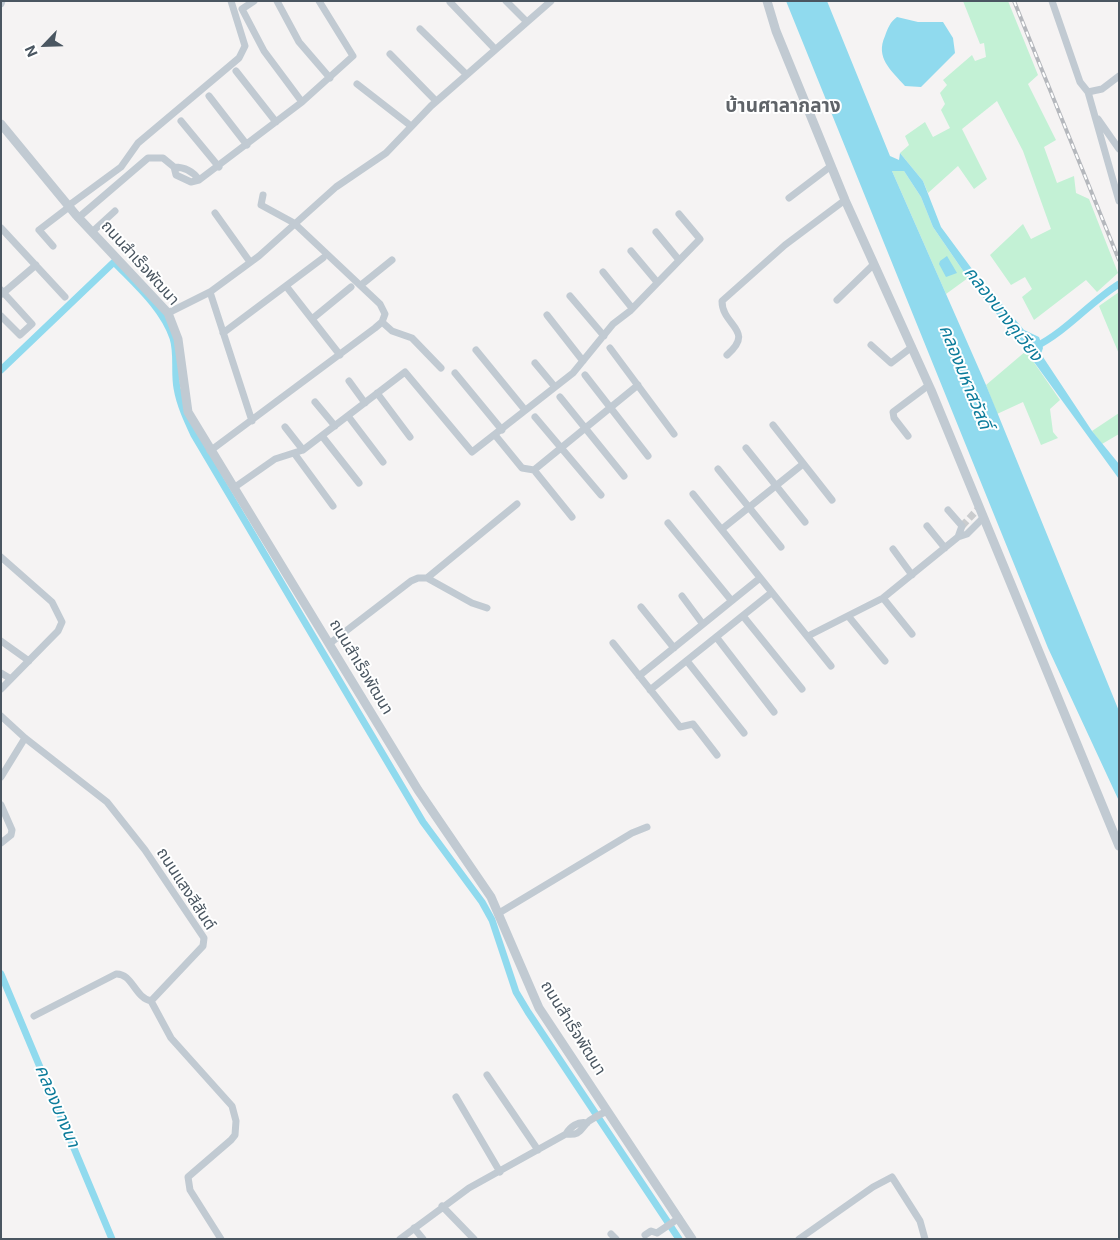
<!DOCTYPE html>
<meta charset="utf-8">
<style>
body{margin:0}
#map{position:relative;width:1120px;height:1240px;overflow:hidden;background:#f5f3f3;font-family:Inter,sans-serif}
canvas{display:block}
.frame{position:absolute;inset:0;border:2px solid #4a5661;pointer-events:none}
.north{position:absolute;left:20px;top:20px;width:50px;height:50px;-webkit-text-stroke:4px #fff;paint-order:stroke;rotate:246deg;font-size:14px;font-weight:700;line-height:20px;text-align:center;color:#4a5661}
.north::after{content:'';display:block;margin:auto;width:18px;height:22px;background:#4a5661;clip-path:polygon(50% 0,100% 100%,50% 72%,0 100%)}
</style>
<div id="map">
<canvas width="1120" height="1240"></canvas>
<div class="frame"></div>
<div class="north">N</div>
</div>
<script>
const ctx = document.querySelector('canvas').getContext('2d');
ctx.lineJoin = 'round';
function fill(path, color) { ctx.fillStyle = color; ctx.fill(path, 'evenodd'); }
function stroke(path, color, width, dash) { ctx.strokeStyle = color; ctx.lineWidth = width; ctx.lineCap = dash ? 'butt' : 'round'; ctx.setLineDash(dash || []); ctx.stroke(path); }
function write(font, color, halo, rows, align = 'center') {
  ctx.font = font + ' Inter,"Noto Sans Thai",sans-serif'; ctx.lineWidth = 4; ctx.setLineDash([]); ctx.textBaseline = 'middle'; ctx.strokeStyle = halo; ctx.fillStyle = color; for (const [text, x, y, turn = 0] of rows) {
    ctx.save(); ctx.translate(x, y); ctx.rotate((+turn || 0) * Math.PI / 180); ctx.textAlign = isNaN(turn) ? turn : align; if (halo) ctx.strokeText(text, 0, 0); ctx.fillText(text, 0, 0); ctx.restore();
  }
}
fill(new Path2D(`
 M963,1H1008L1038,75L1028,84L1056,140L1044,147L1057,183L1074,176L1076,193L1089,199L1118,273L1097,292L1086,280L1034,320L1022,297L1032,289L1025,277L1011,285L990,255L1023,224L1031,239L1051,229L1023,151L997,101L962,129L987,179L974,189L958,166L928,193L923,181L900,153L909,145L905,136L925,122L933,137L950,128L941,110L945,104L940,93L947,85L943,80L972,55L975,61L986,57L984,43L980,44Z
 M892,171H904L921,197L933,227L968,278L946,294Z
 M1119,292V354L1099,306Z
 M1026,351L1060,400L1050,409L1053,432L1058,438L1041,445L1023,402L997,414L986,385Z
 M1119,413V434L1102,444L1092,431Z`), '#c3f1d5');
fill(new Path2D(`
 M786,1H827L890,156L899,160L900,153L923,181L941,227L972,269L1024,330L1039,337L1043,348L1041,354L1092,431L1119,464V479L1026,351L968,278L933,227L921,197L904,171H892L986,385L1119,711V801L1048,648Z
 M897,17L918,22H943L953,38L955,53L921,87L905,86C891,70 875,58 885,36C888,28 890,22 897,17Z
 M947,256L957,273L946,277L939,264L940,261Z`), '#90daee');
stroke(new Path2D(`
 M1035,347C1067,331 1089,303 1119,284
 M1,370L114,262C135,284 163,308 173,338C178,354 174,372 177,388C180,405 187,420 194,435L423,822L482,902L492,920L516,992L528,1012L679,1239
 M1,974L112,1239`), '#90daee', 7);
stroke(new Path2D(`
 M962,526L978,509`), '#caccce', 7, [7, 3.5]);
stroke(new Path2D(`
 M254,1L242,9L264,51L302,102
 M277,1L299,42L330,78
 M506,1L527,22
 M1052,1L1080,82L1088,92L1119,201
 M450,2L495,49
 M1,4L2,1
 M420,29L466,74
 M390,54L436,101
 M236,71L276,122
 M357,84L411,126
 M1088,92L1102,89L1119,76
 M209,96L247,145
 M1098,119L1119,149
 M181,121L219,167
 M174,167C185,167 193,171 199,180
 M789,198L831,166
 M68,206L121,167L138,143L239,58L245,46L231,1
 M215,213L250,262
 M78,218L148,158H163L174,167L176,175L191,182L199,180L302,102L353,56L319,1
 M1,228L65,297
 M92,232L115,211
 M656,232L679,260
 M53,246L39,230L69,207
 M631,251L657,282
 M603,272L632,308
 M361,285L392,260
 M286,286L340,355
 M1,290L32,324L20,335L1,316
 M210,292L252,421
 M2,294L36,265
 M570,296L604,336
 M837,300L874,264
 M168,313L210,292L259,256L336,187L386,153L431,106L551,1
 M547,315L583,361
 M312,319L351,287
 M382,322L392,331L412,338L441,368
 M223,333L323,258
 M871,345L891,363L912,347
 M610,348L674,434
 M476,350L525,410
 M727,355C756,330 722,326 722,301L785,245L845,200
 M535,363L555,387
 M455,373L502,430
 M585,375L648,456
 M349,381L365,403
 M377,393L410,437
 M560,397L624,476
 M315,402L335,426
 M348,416L383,462
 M535,417L601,495
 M773,425L832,500
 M285,427L303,450
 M495,435L522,468L534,470L638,385
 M322,436L359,483
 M908,436L894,418L893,412L929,385
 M746,448L805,522
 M210,451L375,328L382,322L385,314L380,304L294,223L261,205L263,195
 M294,453L333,506
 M718,469L781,547
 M534,470L572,517
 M235,487L275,459L303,450L405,372L472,452L573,373L613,324L630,311L700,239L679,214
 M693,494L831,666
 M948,510L962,526L958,537
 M668,523L731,600
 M927,526L945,548
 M722,529L803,464
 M893,549L912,575
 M1,557L52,602L62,622L58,631L1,689
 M427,578L472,603L487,608
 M682,596L702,623
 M883,598L912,634
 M641,607L674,648
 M743,616L802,689
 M849,617L885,661
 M808,636L883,598L958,537L967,534L983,518
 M717,638L774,712
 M1,641L29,661
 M613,643L680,727L693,724L717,755
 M329,644L411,581L418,578H427L517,504
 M687,661L744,733
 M1,673L11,679
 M639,676L760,578
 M650,690L771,593
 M1,716L25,738L107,802L145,850L204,938L203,946L151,1001L171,1038L232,1106L236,1121L235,1135L231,1140L188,1177L190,1190L221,1239
 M1,777L25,738
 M1,805L12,830L11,835L1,843
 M499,913L632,833L647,827
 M34,1016L116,974C132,973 135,998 151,1001
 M487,1075L538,1150
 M456,1097L500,1172
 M566,1134C570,1127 578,1121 587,1123
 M442,1206L474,1239
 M414,1228L423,1239
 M611,1234L616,1239
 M645,1235L651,1231L657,1233L679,1218
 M400,1239L469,1188L566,1134C581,1136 580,1129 589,1121C595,1117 601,1114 607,1111
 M799,1239L873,1187L892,1177L920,1221L925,1239`), '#c1cad2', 7);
stroke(new Path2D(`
 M767,1L776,31L845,200L931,390L1119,846
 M1,124L76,215L168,313L178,339L188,412L418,790L491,897L539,1008L692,1239`), '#c1cad2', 9);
const rail = new Path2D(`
 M1014,1L1119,260`);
stroke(rail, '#b5b8bd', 4);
stroke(rail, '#fff', 2, [5.5]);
write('16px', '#4a5661', '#fff', [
 ["ถนนสำเร็จพัฒนา",140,263,48],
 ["ถนนสำเร็จพัฒนา",361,667,59],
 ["ถนนแสงสีสันต์",186,889,57],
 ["ถนนสำเร็จพัฒนา",573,1028,58]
]);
write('italic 18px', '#0c7c9b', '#fff', [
 ["คลองบางคูเวียง",1003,314,52],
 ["คลองมหาสวัสดิ์",965,377,68],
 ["คลองบางนา",57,1106,67]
]);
write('bold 19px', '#5f6368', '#fff', [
 ["บ้านศาลากลาง",783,106]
]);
</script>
